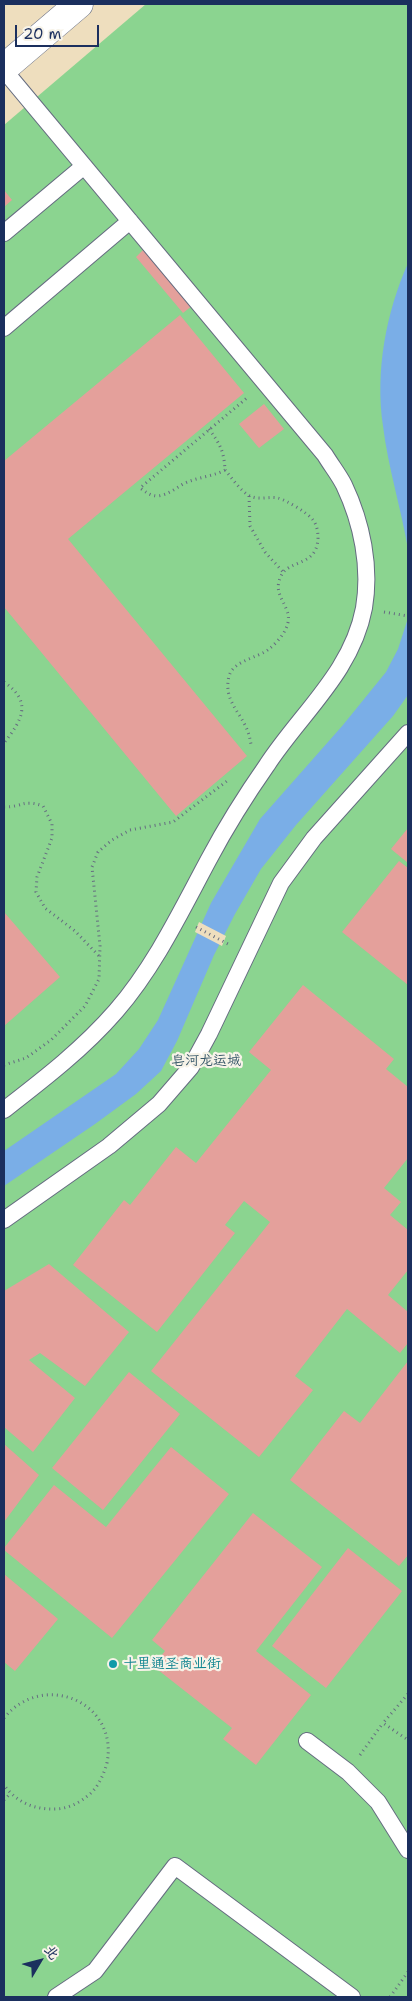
<!DOCTYPE html>
<meta charset="utf-8">
<style>
body{margin:0}
#map{position:relative;width:412px;height:2001px;overflow:hidden;background:#eedebe;font-family:"Shantell Sans","LXGW WenKai TC",sans-serif}
canvas{display:block}
.frame{position:absolute;inset:0;border:5px solid #1b2f5e;pointer-events:none}
.north{position:absolute;left:15px;top:1936px;width:50px;height:50px;-webkit-text-stroke:4px #f7f3e8;paint-order:stroke;rotate:53deg;font-size:14px;font-weight:700;line-height:20px;text-align:center;color:#1b2f5e}
.north::after{content:'';display:block;margin:auto;width:18px;height:22px;background:#1b2f5e;clip-path:polygon(50% 0,100% 100%,50% 72%,0 100%)}
.scale{position:absolute;left:15px;top:25px;width:84px;height:22px;box-sizing:border-box;border:2px solid #1b2f5e;border-top:0;padding-left:6px;font-size:15px;line-height:18px;white-space:nowrap;color:#1b2f5e;-webkit-text-stroke:4px #f7f3e8;paint-order:stroke}
</style>
<div id="map">
<canvas width="412" height="2001"></canvas>
<div class="frame"></div>
<div class="north">北</div>
<div class="scale">20 m</div>
</div>
<script>
const ctx = document.querySelector('canvas').getContext('2d');
ctx.lineJoin = 'round';
function fill(path, color) { ctx.fillStyle = color; ctx.fill(path, 'evenodd'); }
function stroke(path, color, width, dash) { ctx.strokeStyle = color; ctx.lineWidth = width; ctx.lineCap = dash ? 'butt' : 'round'; ctx.setLineDash(dash || []); ctx.stroke(path); }
function write(font, color, halo, rows, align = 'center') {
  ctx.font = font + ' "Shantell Sans","LXGW WenKai TC",sans-serif'; ctx.lineWidth = 4.5; ctx.setLineDash([]); ctx.textBaseline = 'middle'; ctx.strokeStyle = halo; ctx.fillStyle = color; for (const [text, x, y, turn = 0] of rows) {
    ctx.save(); ctx.translate(x, y); ctx.rotate((+turn || 0) * Math.PI / 180); ctx.textAlign = isNaN(turn) ? turn : align; if (halo) ctx.strokeText(text, 0, 0); ctx.fillText(text, 0, 0); ctx.restore();
  }
}
fill(new Path2D(`
 M146,4H408V1997H4V125Z`), '#8bd490');
fill(new Path2D(`
 M408,263V549C401,508 388,467 383,426C375,371 386,313 408,263Z
 M408,618V695L393,716L296,825L261,869L235,914L214,955L177,1041L161,1071L136,1094L95,1124L4,1186V1151L116,1074L139,1049L158,1020L211,903L260,819L343,725L386,672L398,649Z`), '#7aaee7');
fill(new Path2D(`
 M199,922L226,936L222,946L195,932Z`), '#eedebe');
fill(new Path2D(`
 M4,190L12,200L4,207Z
 M145,248L193,305L183,313L136,257Z
 M180,315L244,393L68,539L247,756L176,816L4,607V461Z
 M264,404L284,429L259,448L239,424Z
 M408,828V863L391,849Z
 M399,861L408,868V985L342,932Z
 M4,912L60,977L4,1026Z
 M303,985L394,1059L386,1069L408,1087V1158L384,1188L401,1202L390,1215L408,1230V1270L388,1295L408,1312V1343L400,1353L347,1309L295,1376L313,1390L259,1457L151,1371L270,1222L244,1201L225,1225L235,1233L157,1332L73,1265L124,1200L130,1205L176,1147L196,1163L271,1070L249,1052Z
 M49,1264L129,1332L85,1386L40,1353L29,1360L75,1398L33,1452L4,1427V1291Z
 M408,1361V1555L399,1566L290,1480L344,1411L360,1423Z
 M129,1372L180,1414L103,1510L52,1468Z
 M4,1444L39,1475L4,1522Z
 M171,1447L229,1494L112,1638L4,1550V1548L54,1485L106,1527Z
 M253,1513L322,1567L256,1651L311,1695L256,1765L223,1739L232,1728L153,1666L165,1651L152,1640Z
 M348,1548L402,1591L326,1688L272,1646Z
 M4,1574L58,1619L15,1671L4,1662Z`), '#e4a09b');
const service = new Path2D(`
 M4,70L325,455C331,465 339,475 344,485C362,523 371,567 364,608C352,672 301,713 267,765C246,795 226,827 209,859C181,911 155,966 116,1011C83,1049 44,1079 4,1110
 M4,233L84,166
 M4,328L130,221
 M4,1220L109,1146L159,1104L191,1067L209,1034L281,883L314,838L408,733
 M307,1741L348,1772L378,1802L408,1850
 M56,1997L95,1971L175,1866L352,1997`);
const tertiary = new Path2D(`
 M4,68L79,4`);
stroke(service, '#656c80', 18);
stroke(tertiary, '#656c80', 29);
stroke(new Path2D(`
 M209,429C220,444 224,451 225,470C232,478 239,489 248,495C258,501 268,496 278,498C286,500 308,513 313,520C317,525 318,532 318,538C317,567 289,559 281,576C274,591 282,597 287,611C293,625 279,641 269,649C258,658 234,660 229,676C223,701 241,712 248,732C250,737 250,742 252,747
 M225,470C212,477 197,477 183,484C175,489 167,495 158,496C150,496 146,492 140,488L248,397
 M249,496L250,526L265,552L283,572
 M384,612L408,616
 M4,682C33,702 22,720 4,743
 M4,807C23,807 23,799 43,806L52,824V838L37,877L36,892L45,908L75,931L99,956
 M196,927L228,944
 M4,1065L26,1058L51,1040L85,1006L99,979L100,946L92,867L98,852L112,840L130,830L173,822L227,781
 M408,1694L383,1723L408,1740
 M4,1718C43,1670 119,1702 107,1763C104,1774 99,1785 91,1793C81,1802 70,1808 57,1809C35,1810 17,1803 4,1785
 M360,1755L383,1723
 M4,1800L10,1794
 M390,1997L408,1972`), '#656c80', 3, [1, 4]);
stroke(service, '#fff', 16);
stroke(tertiary, '#fff', 28);
for (const [x, y, r, color] of [
 [113,1664,5,"#0f9aa8"]
]) { const dot = new Path2D(); dot.arc(x, y, r, 0, 2 * Math.PI); ctx.fillStyle = color; ctx.fill(dot); stroke(dot, '#f7f3e8', 2); }
write('14px', '#37586a', '#f7f3e8', [
 ["皂河龙运城",206,1061]
]);
write('14px', '#0d838f', '#f7f3e8', [
 ["十里通圣商业街",123,1664]
], 'left');
</script>
